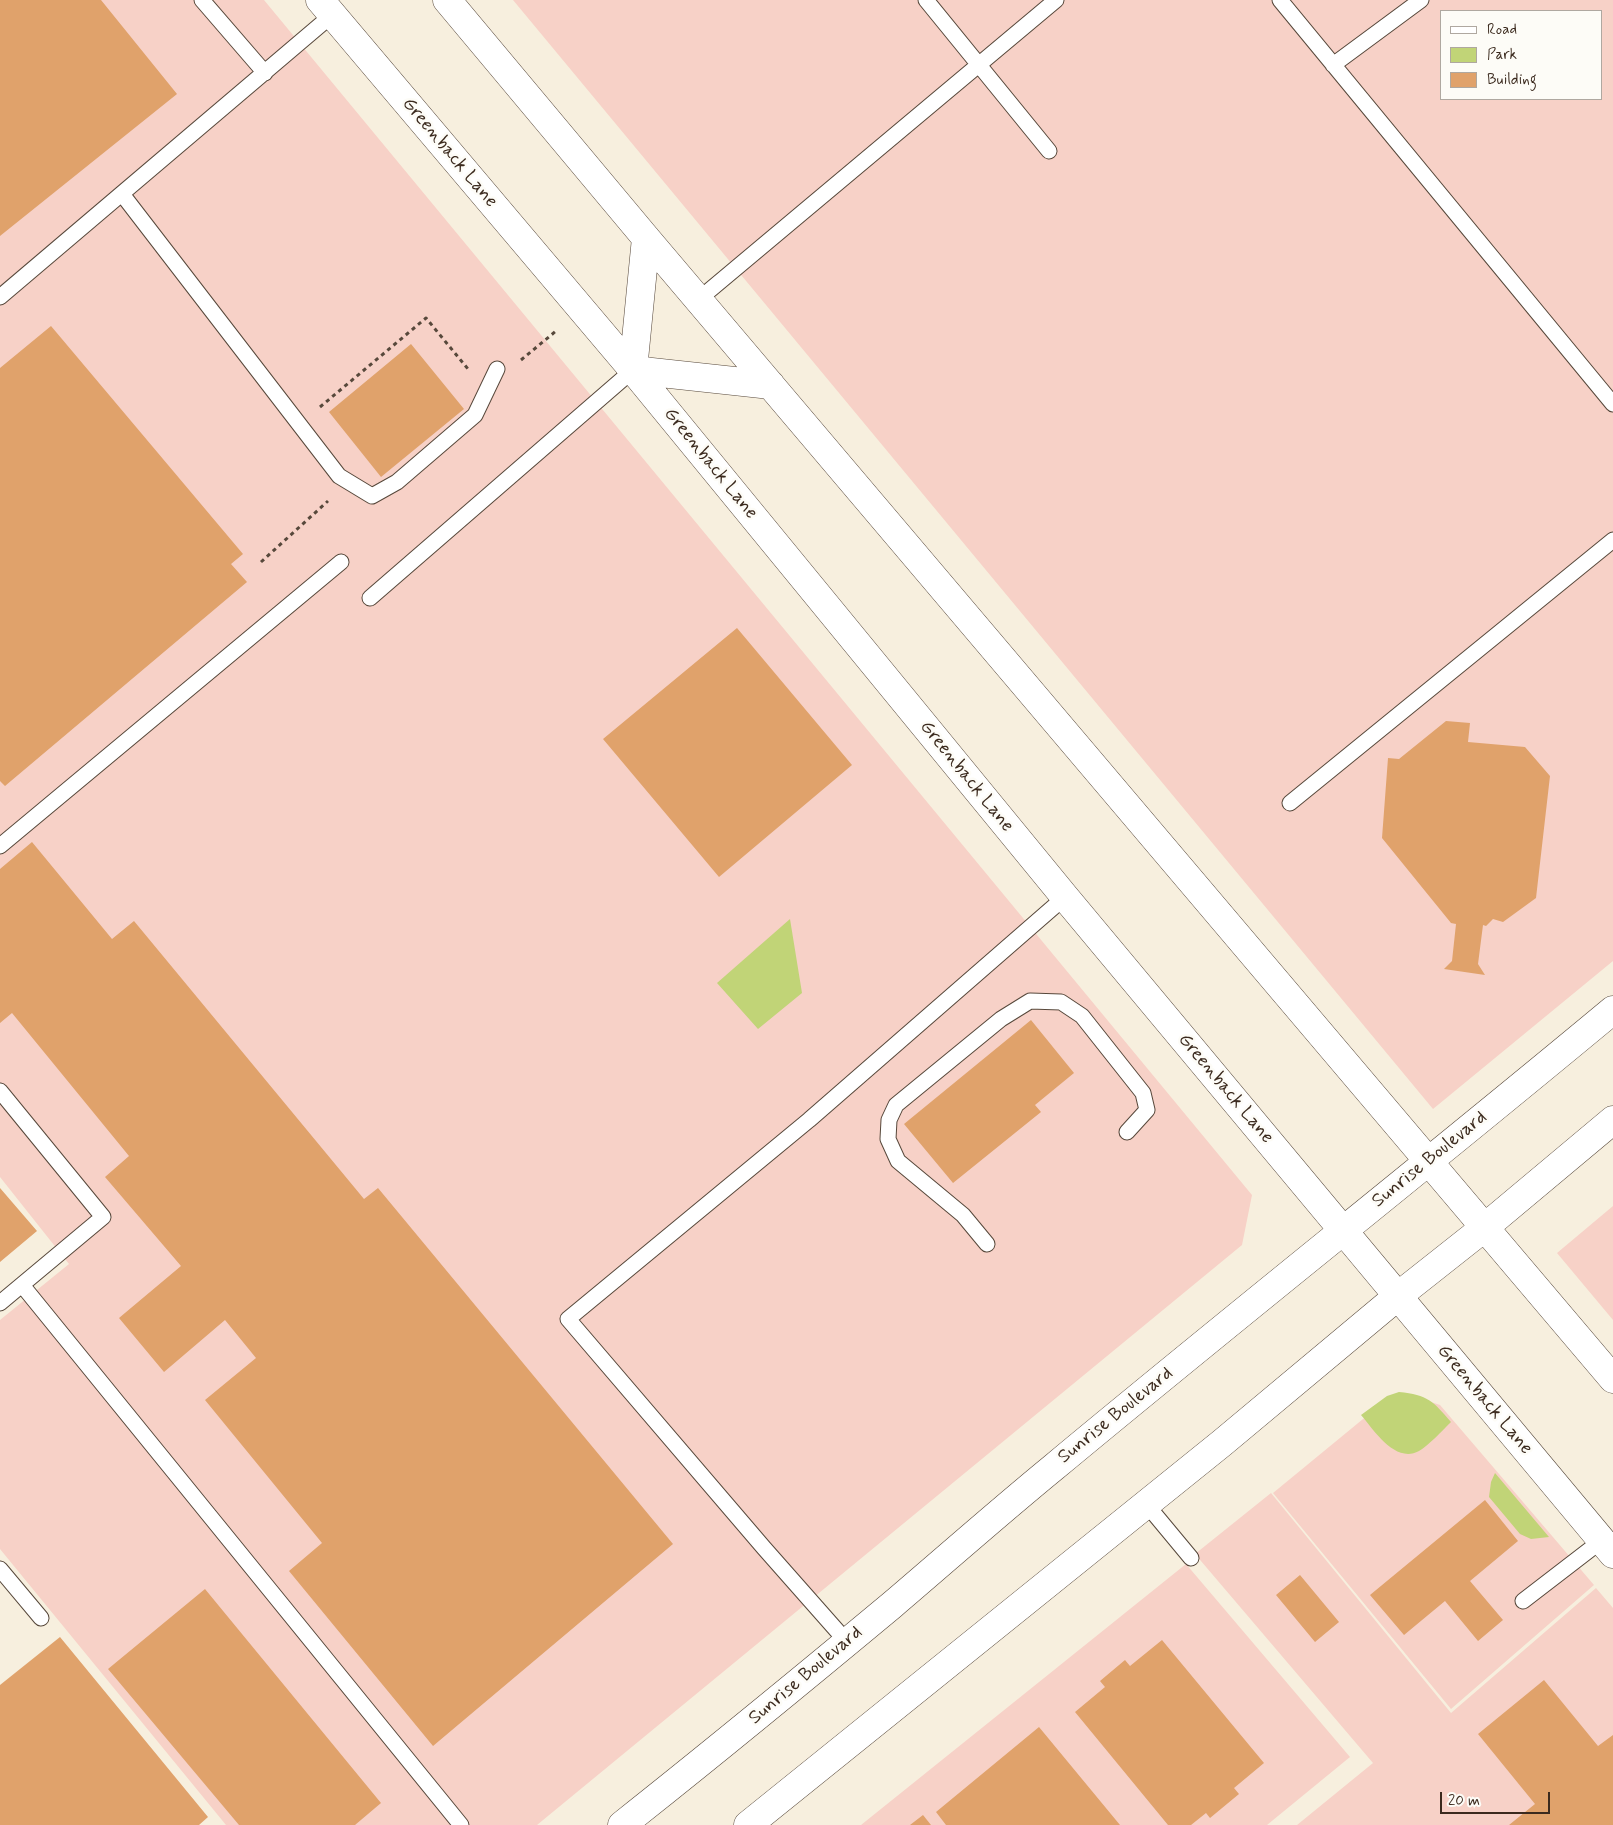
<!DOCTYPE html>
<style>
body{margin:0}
#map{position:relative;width:1613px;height:1825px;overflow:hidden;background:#f7efde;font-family:Mynerve,sans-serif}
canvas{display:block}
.legend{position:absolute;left:1440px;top:10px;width:162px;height:90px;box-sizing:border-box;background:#fdfcf7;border:1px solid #afa8a0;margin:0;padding:6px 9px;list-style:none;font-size:15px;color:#3b2a1e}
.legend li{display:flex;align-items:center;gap:10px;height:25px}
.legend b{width:25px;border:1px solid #afa8a0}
.scale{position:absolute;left:1440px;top:1792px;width:110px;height:22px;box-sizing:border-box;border:2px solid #3b2a1e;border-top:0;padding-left:6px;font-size:15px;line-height:18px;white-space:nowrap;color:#3b2a1e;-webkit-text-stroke:4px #fdfcf7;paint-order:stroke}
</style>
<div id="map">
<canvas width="1613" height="1825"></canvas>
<ul class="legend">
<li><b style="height:6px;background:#fff"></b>Road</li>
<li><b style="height:14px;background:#c1d477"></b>Park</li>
<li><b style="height:14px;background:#e0a26b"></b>Building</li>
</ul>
<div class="scale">20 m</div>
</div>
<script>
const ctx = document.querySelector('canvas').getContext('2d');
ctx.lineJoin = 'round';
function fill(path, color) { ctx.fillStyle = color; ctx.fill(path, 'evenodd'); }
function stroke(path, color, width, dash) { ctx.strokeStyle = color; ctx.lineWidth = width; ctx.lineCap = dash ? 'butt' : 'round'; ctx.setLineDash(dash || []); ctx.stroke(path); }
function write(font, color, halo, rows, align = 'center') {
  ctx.font = font + ' Mynerve,sans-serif'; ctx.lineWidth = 5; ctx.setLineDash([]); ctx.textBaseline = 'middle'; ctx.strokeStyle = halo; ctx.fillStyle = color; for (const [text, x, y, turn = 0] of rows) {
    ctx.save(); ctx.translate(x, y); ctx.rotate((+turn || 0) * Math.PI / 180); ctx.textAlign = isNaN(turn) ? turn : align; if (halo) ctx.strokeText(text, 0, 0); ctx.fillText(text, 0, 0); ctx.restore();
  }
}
fill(new Path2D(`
 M0,0H264L1252,1195L1242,1245L537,1825H226L0,1549V1320L69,1264L0,1177Z
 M513,0H1613V961L1433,1109ZM1442,11H1602V99H1442Z
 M1613,1206V1320L1557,1253Z
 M1391,1396L1416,1397L1440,1405L1594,1585L1451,1709L1273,1493Z
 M1271,1493L1451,1713L1596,1588L1613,1608V1825H1297L1373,1763L1195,1554Z
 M1186,1564L1350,1757L1267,1825H861Z`), '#f7d1c7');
fill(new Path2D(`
 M790,919L802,993L758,1029L717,983Z
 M1399,1392C1428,1395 1433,1401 1451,1422C1442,1431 1429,1445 1419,1451C1395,1464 1374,1430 1361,1415L1387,1396Z
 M1495,1473L1549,1537L1531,1539L1520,1534L1489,1497L1491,1482Z`), '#c1d477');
fill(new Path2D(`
 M0,0H101L177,94L0,236Z
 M51,326L243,554L231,564L247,582L5,786L0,781V368Z
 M411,344L464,409L381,477L329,412Z
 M737,628L852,765L719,877L603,739Z
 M1446,721L1470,723L1468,742L1525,747L1550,776L1536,898L1503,922L1493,919L1486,926L1483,925L1478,964L1485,975L1444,969L1452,961L1456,924L1451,923L1382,838L1388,758L1399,759Z
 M32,842L112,939L134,921L364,1199L378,1188L673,1544L433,1746L289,1571L322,1543L205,1400L256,1358L225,1320L164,1372L119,1318L181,1266L105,1177L129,1156L12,1013L0,1023V869Z
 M1031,1020L1074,1073L1035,1105L1041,1112L953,1183L904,1124Z
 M0,1188L37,1231L0,1262Z
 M1485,1500L1518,1541L1470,1581L1503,1620L1478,1641L1445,1601L1404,1635L1370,1595Z
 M1300,1575L1339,1622L1315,1642L1276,1595Z
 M205,1589L381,1803L355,1825H239L108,1669Z
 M60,1637L208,1817L199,1825H0V1685Z
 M1162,1640L1264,1763L1234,1788L1239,1794L1210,1818L1206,1813L1191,1825H1168L1075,1712L1105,1687L1100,1681L1125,1660L1130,1666Z
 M1544,1680L1598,1746L1613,1735V1825H1509L1535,1804L1478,1734Z
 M1039,1727L1120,1825H946L936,1812Z
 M923,1815L931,1825H910Z`), '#e0a26b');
const service = new Path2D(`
 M202,0L265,73
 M926,0L1049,151
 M1280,0L1613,404
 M1333,65L1421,0
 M122,194L339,476L372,496L397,482L475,415L497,369
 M0,297L332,15
 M698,300L1056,0
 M370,598L633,370
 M1290,803L1613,540
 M0,846L341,562
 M0,1091L103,1217L0,1303
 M987,1244L963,1215L898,1161L888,1139L889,1120L896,1105L1001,1019L1030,1001L1061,1002L1082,1016L1143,1093L1147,1110L1127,1132
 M22,1285L461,1825
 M1147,1505L1191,1558
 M0,1569L41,1618
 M1523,1601L1601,1541
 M847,1642L764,1548L568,1319L809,1120L1065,897`);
const primary = new Path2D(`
 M320,0L633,370L1065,897L1613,1554
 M447,0L646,238L1613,1379
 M633,370L771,385
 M633,370L646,238
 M622,1825C713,1753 803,1679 892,1605C946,1559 999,1512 1054,1467C1239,1313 1428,1164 1613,1010
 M748,1825L1222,1443L1398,1296L1484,1228L1613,1120`);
stroke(service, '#57483b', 17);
stroke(primary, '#57483b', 29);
stroke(new Path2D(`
 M521,360L556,331
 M320,407L426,318L468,369
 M261,562L328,501`), '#57483b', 3, [4, 4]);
stroke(service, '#fff', 15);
stroke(primary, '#fff', 28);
write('19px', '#3b2a1e', '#fdfcf7', [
 ["Greenback Lane",449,153,50],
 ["Greenback Lane",710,464,51],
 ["Greenback Lane",966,777,51],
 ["Greenback Lane",1225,1089,50],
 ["Sunrise Boulevard",1430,1160,-39],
 ["Greenback Lane",1484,1400,50],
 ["Sunrise Boulevard",1116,1416,-39],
 ["Sunrise Boulevard",806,1676,-40]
]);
</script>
